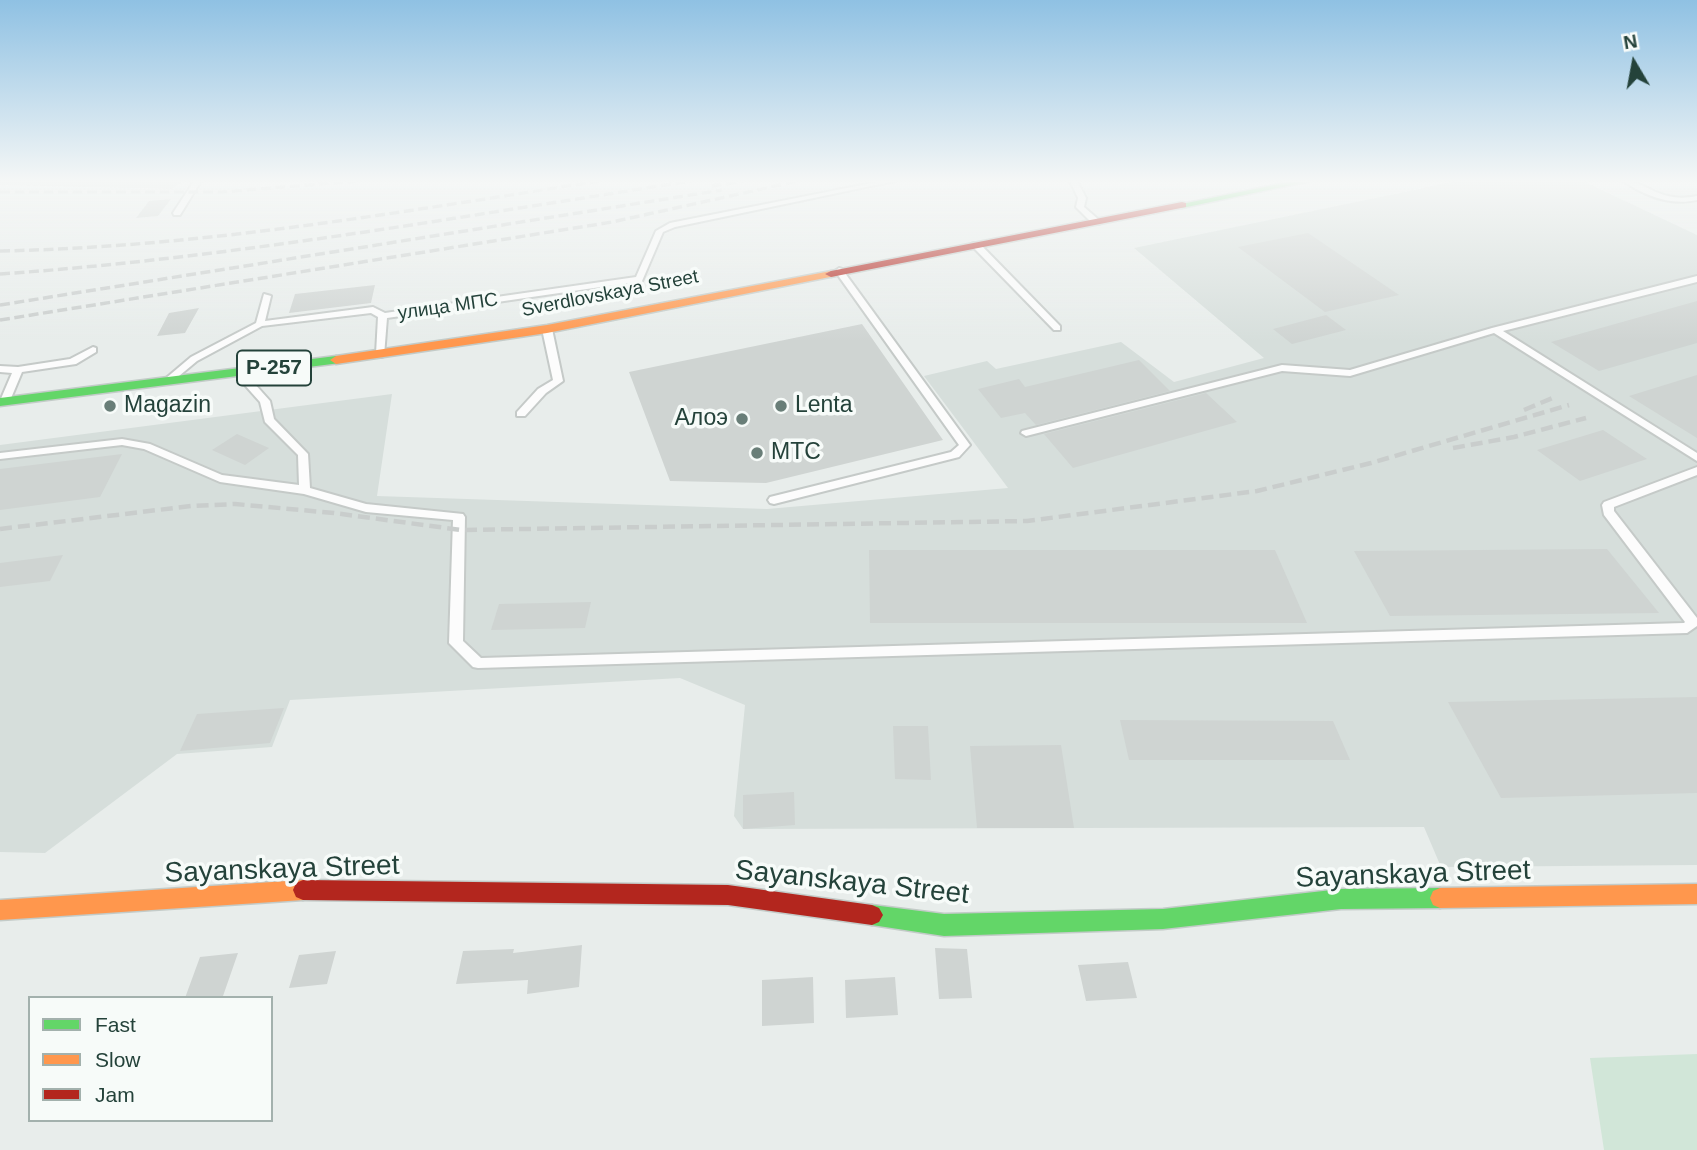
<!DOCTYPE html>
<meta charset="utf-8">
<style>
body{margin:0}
#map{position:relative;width:1697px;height:1150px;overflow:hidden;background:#e8edeb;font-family:Helvetica,sans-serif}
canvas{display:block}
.legend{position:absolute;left:28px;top:996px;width:245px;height:126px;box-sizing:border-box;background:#f7fbf9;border:2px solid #a3b1ad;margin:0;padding:9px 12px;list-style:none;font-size:21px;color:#24423a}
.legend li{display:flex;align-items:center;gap:14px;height:35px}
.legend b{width:35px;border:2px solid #a3b1ad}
.north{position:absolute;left:1599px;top:28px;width:70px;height:70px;-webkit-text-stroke:5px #f7fbf9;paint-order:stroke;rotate:350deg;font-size:19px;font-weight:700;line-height:28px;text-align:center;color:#24423a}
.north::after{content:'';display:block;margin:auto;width:24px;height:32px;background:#24423a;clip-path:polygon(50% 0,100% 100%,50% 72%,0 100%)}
</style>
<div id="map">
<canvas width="1697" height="1150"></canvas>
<ul class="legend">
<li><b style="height:9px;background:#63d668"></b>Fast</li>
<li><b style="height:9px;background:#ff974d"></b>Slow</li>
<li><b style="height:9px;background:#b3261e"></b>Jam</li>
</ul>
<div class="north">N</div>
</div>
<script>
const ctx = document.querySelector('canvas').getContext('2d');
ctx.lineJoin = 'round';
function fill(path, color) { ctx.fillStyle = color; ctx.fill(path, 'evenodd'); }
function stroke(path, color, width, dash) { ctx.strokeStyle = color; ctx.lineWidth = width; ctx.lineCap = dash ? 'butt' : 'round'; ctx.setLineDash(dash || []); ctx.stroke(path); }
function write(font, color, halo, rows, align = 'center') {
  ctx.font = font + ' Helvetica,sans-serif'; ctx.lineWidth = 7; ctx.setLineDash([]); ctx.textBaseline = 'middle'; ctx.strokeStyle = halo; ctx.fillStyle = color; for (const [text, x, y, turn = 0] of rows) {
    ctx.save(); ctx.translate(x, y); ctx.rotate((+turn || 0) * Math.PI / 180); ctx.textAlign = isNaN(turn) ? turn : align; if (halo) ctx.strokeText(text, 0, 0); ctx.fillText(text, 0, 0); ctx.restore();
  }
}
fill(new Path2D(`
 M0,181H184L172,189L0,185Z
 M1457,181H1583L1697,235V865L1441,867L1424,827L743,829L734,816L745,705L680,678L290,700L272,747L177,754L45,853L0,852V445L392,394L377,496L767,509L1008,488L924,376L987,361L996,369L1121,342L1174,382L1264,358L1134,248Z`), '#d6dedb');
fill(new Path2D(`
 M1697,1054V1150H1604L1590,1058Z`), '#d1e6d8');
fill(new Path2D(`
 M171,199L158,216L136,218L149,201Z
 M1308,233L1399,295L1325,312L1238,247Z
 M375,285L371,303L289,313L295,294Z
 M1697,301V343L1599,371L1551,342Z
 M199,308L185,333L157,336L169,313Z
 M1326,315L1346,330L1292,344L1273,329Z
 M862,324L943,440L766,483L670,481L629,372Z
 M1139,360L1170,391L1036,425L1025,413L1001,418L978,389L1019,379L1025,387Z
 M1697,375V438L1629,396Z
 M1206,393L1237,422L1073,468L1044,434Z
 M1603,430L1647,459L1580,481L1537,450Z
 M237,434L269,448L245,465L212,450Z
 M122,454L100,497L0,510V469Z
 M1607,549L1659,613L1390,616L1354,551Z
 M869,550H1275L1307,623H870Z
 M63,555L50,581L0,587V563Z
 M591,602L585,628L491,630L499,604Z
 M1697,697V793L1501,798L1448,702Z
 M284,708L270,743L180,751L197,714Z
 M1120,720L1333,721L1350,760H1129Z
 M893,726H928L931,780L895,779Z
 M1061,745L1074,828H977L970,746Z
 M794,792L795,825L743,829V795Z
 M582,945L579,987L527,994L528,980L456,984L463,951L514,949L513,953Z
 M935,948L967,949L972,998L939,999Z
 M336,951L327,984L289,988L299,955Z
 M238,953L223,996L185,998L200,957Z
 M1128,962L1137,998L1086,1001L1078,965Z
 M813,977L814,1023L762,1026V980Z
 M895,977L898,1015L846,1018L845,980Z`), '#cfd4d2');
const lane = new Path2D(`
 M194,181H201L180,215H174L173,213Z
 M882,181H895L675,227L663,232L642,281L387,318L384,356L381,357L376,354L378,317L371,313L262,326L197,361L173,381L170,382L165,379L191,357L256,323L264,294L271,296L265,321L373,307L385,313L636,277L656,231L670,223Z
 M1070,181H1077L1086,198L1084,207L1099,220V224H1093L1076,207L1078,198Z
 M1623,181C1635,180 1645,187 1656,192C1670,198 1682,199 1697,196V200C1671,206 1645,196 1623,181Z
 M973,243H979L1060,326V330H1054L973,247Z
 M839,268L842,269L970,445L959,457L774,504L770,503L768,500L770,497L951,452L959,445L835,271Z
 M1697,276V282L1503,331L1697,453V461L1494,333L1350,376L1282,371L1026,436L1021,433L1022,431L1282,365L1350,370L1492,328Z
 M547,326L552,329L563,381L546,393L525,416H517V412L538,389L553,380L542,329Z
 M93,347L96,348V352L76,364L22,372L9,403L5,404L0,401L12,373L0,372V366L18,367L70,359Z
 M249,368L254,371L253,382L270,401L274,419L308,454L310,488L366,504L463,514L465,517L463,641L481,658L1684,623L1685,622L1604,515L1602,505L1604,502L1697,467V475L1614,507V511L1697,618V626L1687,633L478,668L473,667L449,643L453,520L366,512L304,494L220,482L144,449L122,445L0,459V453L122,439L150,444L222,475L299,485L298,455L265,422L260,402L243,383L244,371Z`);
const fast = new Path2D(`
 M1293,181H1311L1182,208L1177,205Z
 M336,356L340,357V363L0,406V398Z
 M1440,888L1447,891L1450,898L1447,905L1440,908L1341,909L1163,929L944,936L872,925L865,922L861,915L865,908L872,905L944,914L1163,909L1341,889Z`);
const slow = new Path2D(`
 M831,271L837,274L835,276L547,333L336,364L330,360L336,356L547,325Z
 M303,880L310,883L313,890L310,897L303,900L0,920V900Z
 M1697,884V904L1440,908L1433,905L1430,898L1433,891L1440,888Z`);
const jam = new Path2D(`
 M1182,202L1186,203V207L831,277L825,274L831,271Z
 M303,880L728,885L872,905L879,908L883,915L879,922L872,925L728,905L303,900L296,897L293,890L296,883Z`);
stroke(lane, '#c5cac8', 4);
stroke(fast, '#c3cbc8', 3);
stroke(slow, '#c3cbc8', 3);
stroke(jam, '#c3cbc8', 3);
fill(lane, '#fcfcfc');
fill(fast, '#63d668');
fill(slow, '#ff974d');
fill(jam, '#b3261e');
stroke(new Path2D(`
 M712,186L744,181
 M0,192H223L356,181
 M0,251C202,247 400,212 599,181
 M0,274C232,258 462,216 692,181
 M0,305L722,190
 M0,320L612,222L798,181`), '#c9cdcc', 3.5, [10, 4.5]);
stroke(new Path2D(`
 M1524,410L1555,397
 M1453,448L1514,437L1586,418
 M0,529L191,506L235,504L334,513L461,530L1027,521L1257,491L1371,463L1569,405`), '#c9cdcc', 4.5, [12, 6]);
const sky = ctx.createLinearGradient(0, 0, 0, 342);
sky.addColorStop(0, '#8fc1e3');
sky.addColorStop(0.53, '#f5f7f6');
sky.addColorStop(1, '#f5f7f600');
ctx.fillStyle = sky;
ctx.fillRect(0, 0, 1697, 342);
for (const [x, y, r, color] of [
 [110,406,7,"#697e78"],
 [781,406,7,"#697e78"],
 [742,419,7,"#697e78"],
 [757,453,7,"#697e78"]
]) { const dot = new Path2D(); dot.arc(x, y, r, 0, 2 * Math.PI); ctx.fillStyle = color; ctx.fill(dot); stroke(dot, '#f7fbf9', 2.5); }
write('19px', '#24423a', '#f7fbf9', [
 ["Sverdlovskaya Street",610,294,-11],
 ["улица МПС",448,307,-8]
]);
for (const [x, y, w] of [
 [274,368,74]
]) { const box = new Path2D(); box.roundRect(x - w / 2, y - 17.5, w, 35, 5); ctx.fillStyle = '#f7fbf9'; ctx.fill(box); stroke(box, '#24423a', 2); }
write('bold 21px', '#24423a', null, [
 ["Р-257",274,368]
]);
write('23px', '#24423a', '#f7fbf9', [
 ["Magazin",124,406],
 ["Lenta",795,406],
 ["Алоэ",728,419,"right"],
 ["МТС",771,453]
], 'left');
write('28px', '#24423a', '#f7fbf9', [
 ["Sayanskaya Street",282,870,-2],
 ["Sayanskaya Street",1413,875,-2],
 ["Sayanskaya Street",852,883,6]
]);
</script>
